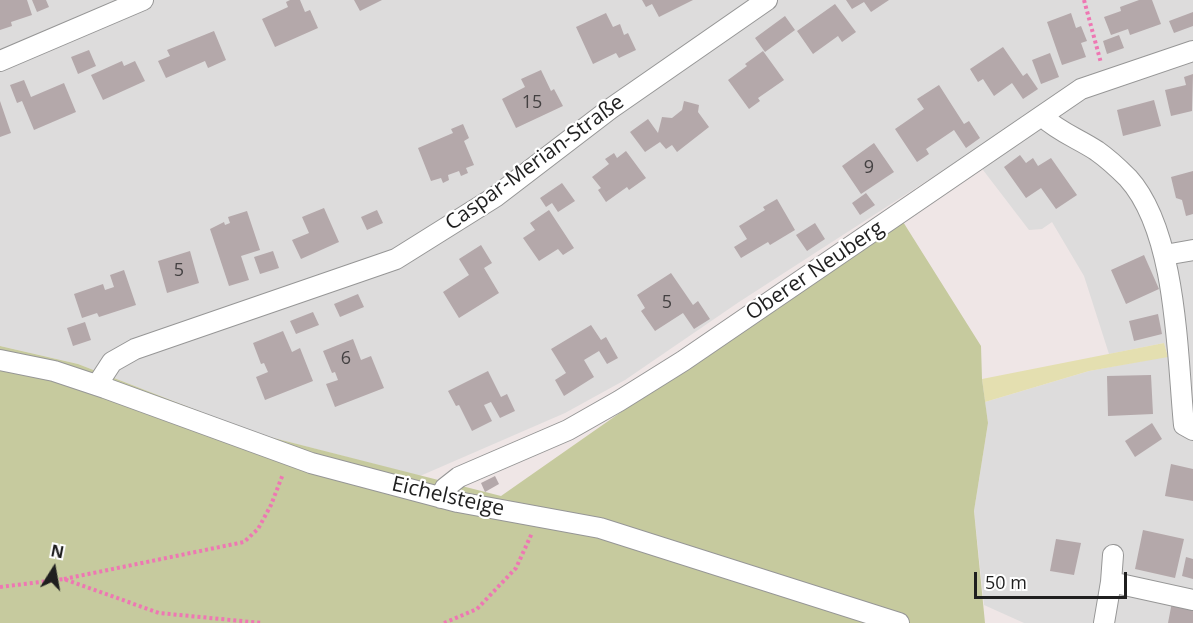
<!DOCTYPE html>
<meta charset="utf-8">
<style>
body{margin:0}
#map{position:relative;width:1193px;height:623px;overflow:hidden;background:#efe6e6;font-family:"Open Sans",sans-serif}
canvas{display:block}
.north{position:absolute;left:24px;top:539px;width:60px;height:60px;-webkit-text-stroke:4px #fff;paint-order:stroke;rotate:11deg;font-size:16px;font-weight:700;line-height:24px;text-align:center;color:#1f1f1f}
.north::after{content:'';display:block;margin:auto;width:21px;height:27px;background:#1f1f1f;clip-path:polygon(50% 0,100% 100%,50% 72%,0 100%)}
.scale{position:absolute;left:974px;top:572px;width:153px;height:27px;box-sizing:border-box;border:3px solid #1f1f1f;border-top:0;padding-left:8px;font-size:18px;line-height:21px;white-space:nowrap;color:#1f1f1f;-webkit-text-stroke:4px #fff;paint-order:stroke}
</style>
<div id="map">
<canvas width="1193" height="623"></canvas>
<div class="north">N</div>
<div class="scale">50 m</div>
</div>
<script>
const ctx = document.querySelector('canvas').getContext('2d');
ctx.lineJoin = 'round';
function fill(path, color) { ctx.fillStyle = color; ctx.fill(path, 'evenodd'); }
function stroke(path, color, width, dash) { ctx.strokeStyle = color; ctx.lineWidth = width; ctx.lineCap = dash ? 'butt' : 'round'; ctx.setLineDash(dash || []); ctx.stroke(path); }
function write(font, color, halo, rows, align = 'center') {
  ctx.font = font + ' "Open Sans",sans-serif'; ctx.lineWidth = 4.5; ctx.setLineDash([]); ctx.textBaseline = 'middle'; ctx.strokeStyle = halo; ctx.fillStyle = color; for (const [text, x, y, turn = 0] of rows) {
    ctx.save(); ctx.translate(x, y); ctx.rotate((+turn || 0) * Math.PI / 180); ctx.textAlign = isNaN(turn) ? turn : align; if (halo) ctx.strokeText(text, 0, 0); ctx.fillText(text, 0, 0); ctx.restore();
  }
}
fill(new Path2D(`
 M0,0H1193V623H1024L984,605L974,511L988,423L985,402L1089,371L1168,356L1164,343L1109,354L1084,276L1052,222L1042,229L1029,230L970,153L739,302L625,380L565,413L420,476L258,434L78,364L0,346Z`), '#dddcdc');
fill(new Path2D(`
 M1164,343L1168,357L1089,371L985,402L982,379Z`), '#e4dfb0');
fill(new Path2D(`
 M900,217L981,346L982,379L988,423L974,511L985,623H0V346L78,364L258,434L501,496Z`), '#c6ca9e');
fill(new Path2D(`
 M0,0H27L32,15L11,22L12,26L0,30Z
 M32,0H46L49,7L37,12Z
 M290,0H300L305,12L310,10L318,28L275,47L262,19L288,7L286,2Z
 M354,0H382L360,11Z
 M642,0H693L659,17L652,4L646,7Z
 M846,0H889L871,12L864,2L852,9Z
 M1139,0H1152L1161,24L1130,35L1128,29L1111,35L1104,17L1121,11L1120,7Z
 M835,4L856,32L842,42L838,36L813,54L797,31Z
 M1193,12V26L1174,33L1169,21Z
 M606,13L613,27L620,24L624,35L628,33L636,50L619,58L616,53L593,64L576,27Z
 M1071,13L1076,28L1081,26L1087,41L1081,43L1086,57L1062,65L1047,22Z
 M785,16L795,30L765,52L755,38Z
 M214,31L226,60L208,68L205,61L166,78L158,61L170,56L167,50Z
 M1119,35L1124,48L1107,54L1103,41Z
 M1003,47L1023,76L1027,73L1038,89L1023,99L1012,83L994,96L983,79L978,82L970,69Z
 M89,50L96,66L78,74L71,57Z
 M763,51L784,80L758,98L760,101L749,109L728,80L747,66L745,64Z
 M1050,53L1059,77L1041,84L1032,60Z
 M122,61L124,66L135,61L145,81L103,100L91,75Z
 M541,70L551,91L554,89L563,106L516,128L502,99L525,87L521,79Z
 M1193,74L1192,111L1171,116L1165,90L1186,85L1184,77Z
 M24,80L31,97L64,83L76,112L34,130L22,101L17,103L10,85Z
 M939,85L964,124L969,121L980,138L966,148L954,130L926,149L929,154L917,162L895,129L924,109L917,99Z
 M1154,100L1161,126L1123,136L1117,110Z
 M0,101L11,133L0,137Z
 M684,101L699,105L698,112L709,127L677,152L672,145L666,149L660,142L645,152L630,132L648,119L658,133L662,117L672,118L682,110Z
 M463,124L469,138L464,141L474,165L466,168L468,173L461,176L459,171L448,175L449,180L443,183L441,178L431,181L418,148L453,133L451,129Z
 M874,143L894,172L861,194L842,166Z
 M626,151L646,178L629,190L627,187L606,202L598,190L601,188L592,177L609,164L605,159L614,153L617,158Z
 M1020,155L1026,163L1033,158L1038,166L1051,158L1077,195L1056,209L1041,188L1026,198L1004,167Z
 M1193,171V214L1186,216L1182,200L1176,198L1171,177Z
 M562,183L575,201L558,212L552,203L546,207L540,198Z
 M866,193L875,205L860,215L852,203Z
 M777,199L795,230L770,245L768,242L741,258L734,247L747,239L739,226L765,210L763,207Z
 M324,208L339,242L301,259L292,240L309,233L302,217Z
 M377,210L383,223L367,230L361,217Z
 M549,210L574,248L563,255L558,249L539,261L523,238L535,230L530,223Z
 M247,211L260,250L241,256L249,280L229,286L210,229L224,222L225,225L230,223L228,217Z
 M815,223L825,239L807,251L796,235Z
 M481,245L492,263L484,268L499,293L459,318L443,292L469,275L459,259Z
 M190,251L199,283L167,293L158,261Z
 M273,251L279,268L260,274L254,257Z
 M1144,255L1159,289L1126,304L1111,270Z
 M124,270L136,305L99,317L97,313L82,318L74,294L103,284L105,290L114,287L110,275Z
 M671,273L693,305L698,301L710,319L694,329L683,313L655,331L641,311L645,308L637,295Z
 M358,294L364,307L340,317L334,304Z
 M313,312L319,325L296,334L290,321Z
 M1158,314L1162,334L1134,341L1129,321Z
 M85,322L91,340L73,346L67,328Z
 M591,325L601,340L606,337L618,358L607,364L599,351L584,360L594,377L564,396L555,380L566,373L551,349Z
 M283,331L292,352L300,348L313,381L265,400L256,377L268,372L264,363L261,364L253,343Z
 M353,339L361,360L371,356L384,388L335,407L326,384L338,380L335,372L332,373L323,351Z
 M488,371L501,397L507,394L515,411L500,418L491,402L484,405L492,421L472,431L459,405L456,406L448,391Z
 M1151,375L1153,414L1108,416L1107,376Z
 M1152,423L1162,439L1135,457L1125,441Z
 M1171,464L1193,469V501L1165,496Z
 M495,476L499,484L485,492L481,483Z
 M1143,530L1184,539L1175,578L1135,569Z
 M1056,539L1081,543L1074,575L1050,571Z
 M1186,557L1193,559V579L1182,576Z
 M1172,602L1193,606V623H1168Z`), '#b4a8aa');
const street = new Path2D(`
 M0,61L143,0
 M1043,117C1059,132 1079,139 1097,151C1107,158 1119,169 1128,178C1177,232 1177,354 1184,425L1193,430
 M1165,255L1193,250
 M0,360L54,371L105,388L311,463L458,502L600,528L899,623
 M97,385L112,362L135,349L396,259L495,197L610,109L767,0
 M441,498L445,488L459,477L568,430L619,401L683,361L1081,89L1193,51
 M1111,582L1193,600
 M1104,623L1111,582L1113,555`);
stroke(street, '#969696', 22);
stroke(new Path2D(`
 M1084,0L1101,63
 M64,579L244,542L258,529L271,505L283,474
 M0,587L64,579L159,613L262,623
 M444,623L477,609L516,568L532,533`), '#ee77b3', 4, [3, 3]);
stroke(street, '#fff', 20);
write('18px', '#444142', null, [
 ["15",532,103],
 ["9",869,168],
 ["5",179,271],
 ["5",667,303],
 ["6",346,359]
]);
write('21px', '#1f1f1f', '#fff', [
 ["Caspar-Merian-Straße",535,163,-36],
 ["Oberer Neuberg",815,271,-34],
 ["Eichelsteige",448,497,13]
]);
</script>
